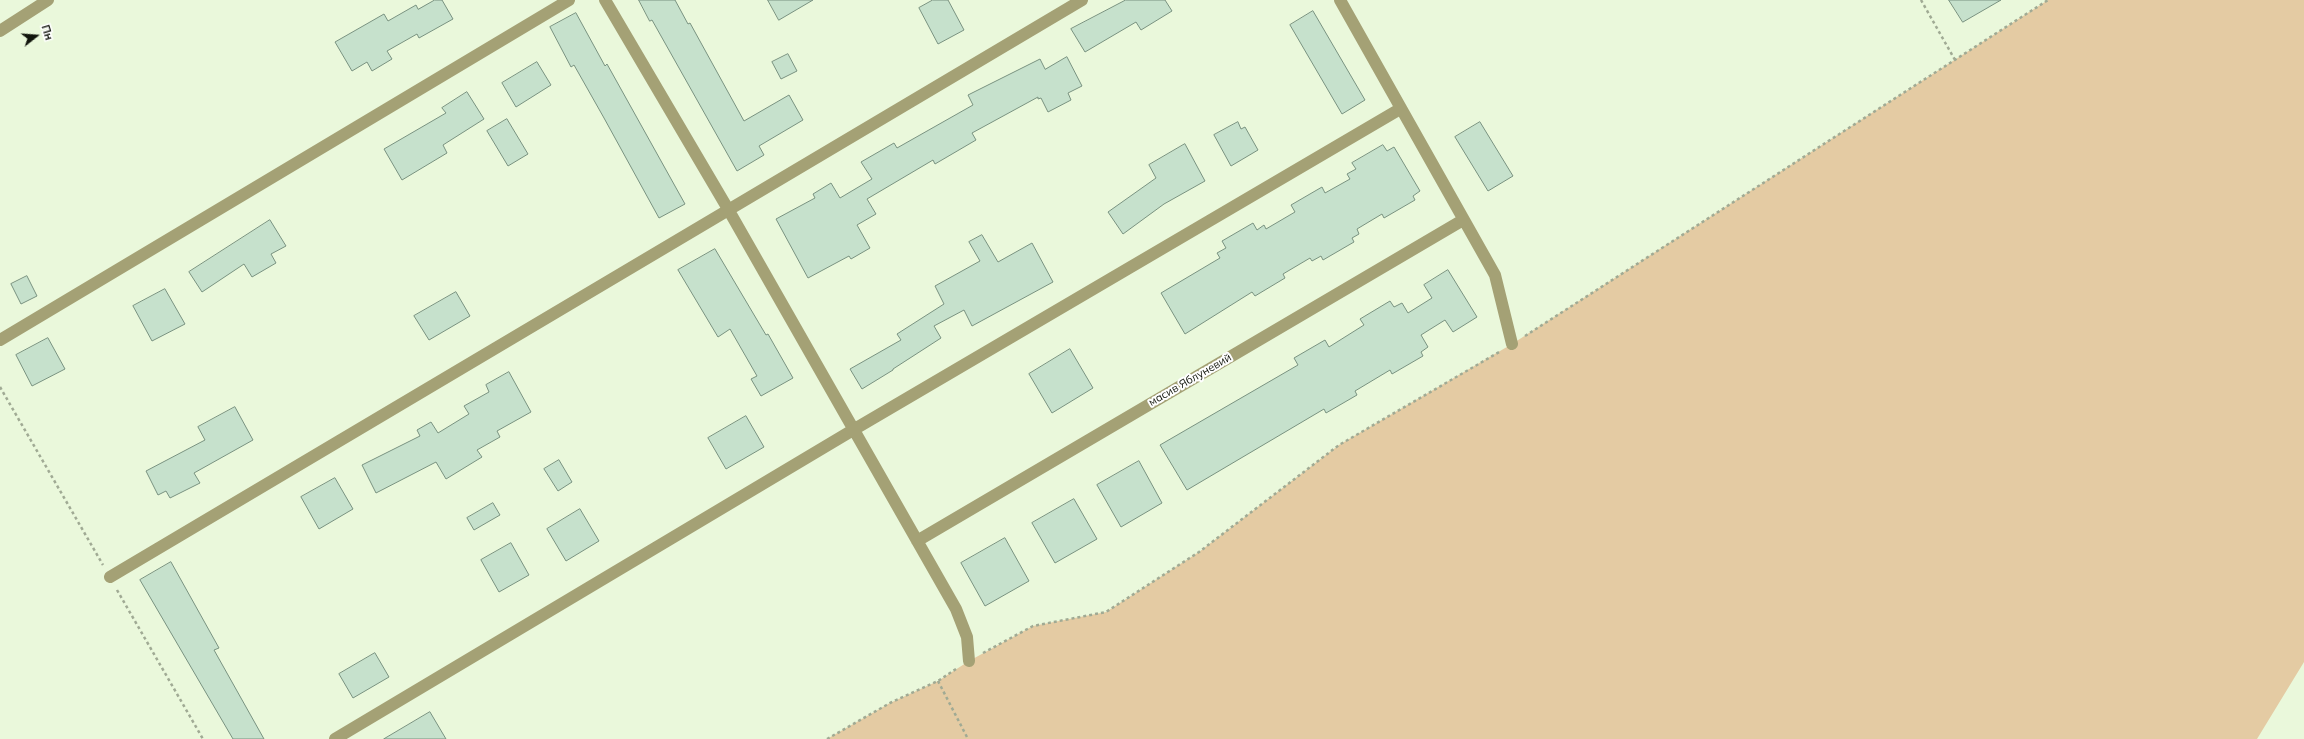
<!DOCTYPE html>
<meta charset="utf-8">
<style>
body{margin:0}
#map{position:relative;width:2304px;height:739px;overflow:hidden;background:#eaf8db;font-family:Mulish,sans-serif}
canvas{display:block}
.north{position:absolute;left:16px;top:16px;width:40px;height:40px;-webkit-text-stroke:3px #fff;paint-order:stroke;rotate:73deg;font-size:11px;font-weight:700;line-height:16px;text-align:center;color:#11150c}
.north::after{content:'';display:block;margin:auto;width:14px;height:18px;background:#11150c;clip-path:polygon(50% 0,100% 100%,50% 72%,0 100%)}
</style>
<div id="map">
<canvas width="2304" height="739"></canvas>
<div class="north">Пн</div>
</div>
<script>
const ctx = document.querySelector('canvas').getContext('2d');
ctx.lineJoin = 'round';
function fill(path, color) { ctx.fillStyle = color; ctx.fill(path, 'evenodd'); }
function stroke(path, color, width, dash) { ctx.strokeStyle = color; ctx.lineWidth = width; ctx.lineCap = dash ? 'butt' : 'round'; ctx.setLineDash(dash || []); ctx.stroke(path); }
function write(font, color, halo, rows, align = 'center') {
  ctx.font = font + ' Mulish,sans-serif'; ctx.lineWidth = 4; ctx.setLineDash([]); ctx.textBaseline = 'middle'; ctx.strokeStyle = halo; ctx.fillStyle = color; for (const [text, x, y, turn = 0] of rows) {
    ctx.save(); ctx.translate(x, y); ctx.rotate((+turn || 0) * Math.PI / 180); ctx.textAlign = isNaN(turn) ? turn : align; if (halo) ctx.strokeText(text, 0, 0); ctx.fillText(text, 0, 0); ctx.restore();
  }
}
fill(new Path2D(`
 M2048,0H2304V662L2257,739H827L890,703L938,681L969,661L1033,626L1106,612L1199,552L1339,445L1512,344Z`), '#e4cba3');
const building = new Path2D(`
 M435,0H442L453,19L419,38L417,34L387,51L392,59L372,71L367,62L352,71L335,42L384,14L388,21L416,5L418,9Z
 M639,0H675L688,24L690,23L744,121L789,95L803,120L759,146L764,155L737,171L652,20L650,21Z
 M768,0H813L779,20Z
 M933,0H948L964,30L938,44L919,8Z
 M1126,0H1165L1172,11L1141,30L1136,22L1085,52L1071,29Z
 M1949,0H2001L1963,22Z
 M1313,11L1365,100L1342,114L1290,25Z
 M576,13L605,66L607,64L685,204L659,218L604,118L574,65L571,67L550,27Z
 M788,54L797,71L781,79L772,62Z
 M1067,57L1082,86L1068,93L1071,100L1048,112L1041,98L1038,99V97L972,133L976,140L935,164L933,160L867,199L876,214L857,225L870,248L851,259L849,256L808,278L776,219L815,198L813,194L831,183L840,198L872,179L861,162L894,143L897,148L973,105L968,95L1040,59L1045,69Z
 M537,62L551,85L516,107L502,83Z
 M467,92L484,119L443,145L447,153L402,180L384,149L446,113L442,108Z
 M507,119L528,154L508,166L487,131Z
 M1238,122L1241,129L1245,127L1258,150L1231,166L1214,135Z
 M1480,122L1513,176L1488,191L1455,137Z
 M1185,144L1205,181L1164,204L1123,234L1108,212L1156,178L1149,165Z
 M1383,145L1387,151L1394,147L1420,191L1413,196L1415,200L1384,218L1382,214L1357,229L1359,234L1352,238L1354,242L1323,260L1321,256L1312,261L1310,258L1283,274L1285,278L1255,296L1252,292L1185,334L1161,293L1220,258L1217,253L1226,248L1222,241L1253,223L1257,230L1264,225L1266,229L1295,212L1291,205L1322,187L1325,193L1350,179L1347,174L1356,169L1352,163Z
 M270,220L286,246L271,254L276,263L252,277L244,264L202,292L189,272Z
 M982,235L998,262L1032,243L1053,282L972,326L964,310L934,326L941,338L893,369V370L862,389L850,369L901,340L897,334L944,304L935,286L980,261L969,242Z
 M715,249L766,335L768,334L793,378L761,396L751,379L757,376L730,329L718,337L678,270Z
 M1448,270L1477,317L1453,332L1445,320L1421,335L1428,347L1421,352L1423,356L1392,374L1390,370L1355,391L1357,395L1326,413L1324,409L1187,490L1160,445L1298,365L1294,358L1325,340L1329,347L1364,325L1360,319L1390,301L1394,307L1402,303L1408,313L1432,298L1424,285Z
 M27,276L37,296L21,304L11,284Z
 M165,289L185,324L152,341L133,306Z
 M456,292L470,316L429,340L414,316Z
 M48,338L65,369L32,386L16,355Z
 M1070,349L1093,388L1052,413L1029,374Z
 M509,372L531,412L497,431L500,437L477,450L482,457L446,479L436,462L376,493L362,465L420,436L417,430L431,422L438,433L469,414L464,406L489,392L486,385Z
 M235,407L253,440L194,473L200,483L170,498L166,491L158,495L146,471L205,440L198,427Z
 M746,416L764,447L726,469L708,438Z
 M559,460L572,482L558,491L544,469Z
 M1139,461L1162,503L1121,527L1097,485Z
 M335,478L353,509L319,529L301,497Z
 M1074,499L1097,539L1055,563L1032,523Z
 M493,503L500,515L474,530L467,518Z
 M580,509L599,541L566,561L547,529Z
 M1005,538L1029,581L985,606L961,563Z
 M511,543L529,575L499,592L481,560Z
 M171,562L219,648L214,650L264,739H233L140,580Z
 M375,653L389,677L353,698L339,674Z
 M430,712L446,739H384Z`);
fill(building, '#c6e1cc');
stroke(building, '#799280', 1);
stroke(new Path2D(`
 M1921,0L1955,60
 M1525,336L2048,0
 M0,387L103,565
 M117,590L203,739
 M983,653L1033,626L1106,612L1199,552L1339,445L1501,351
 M938,681L968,739
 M827,739L890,703L938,681L956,669`), '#a0aa94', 2.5, [3, 3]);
stroke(new Path2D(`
 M605,0L728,209L956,609L967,637L969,661
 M1340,0L1495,275L1512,344
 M0,31L48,0
 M0,340L569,0
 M917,541L1463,220
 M110,577L1082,0
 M335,739L853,430L1400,109`), '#a4a175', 12);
write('11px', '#11150c', '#fff', [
 ["масив Яблуневий",1190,380,-30]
]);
</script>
